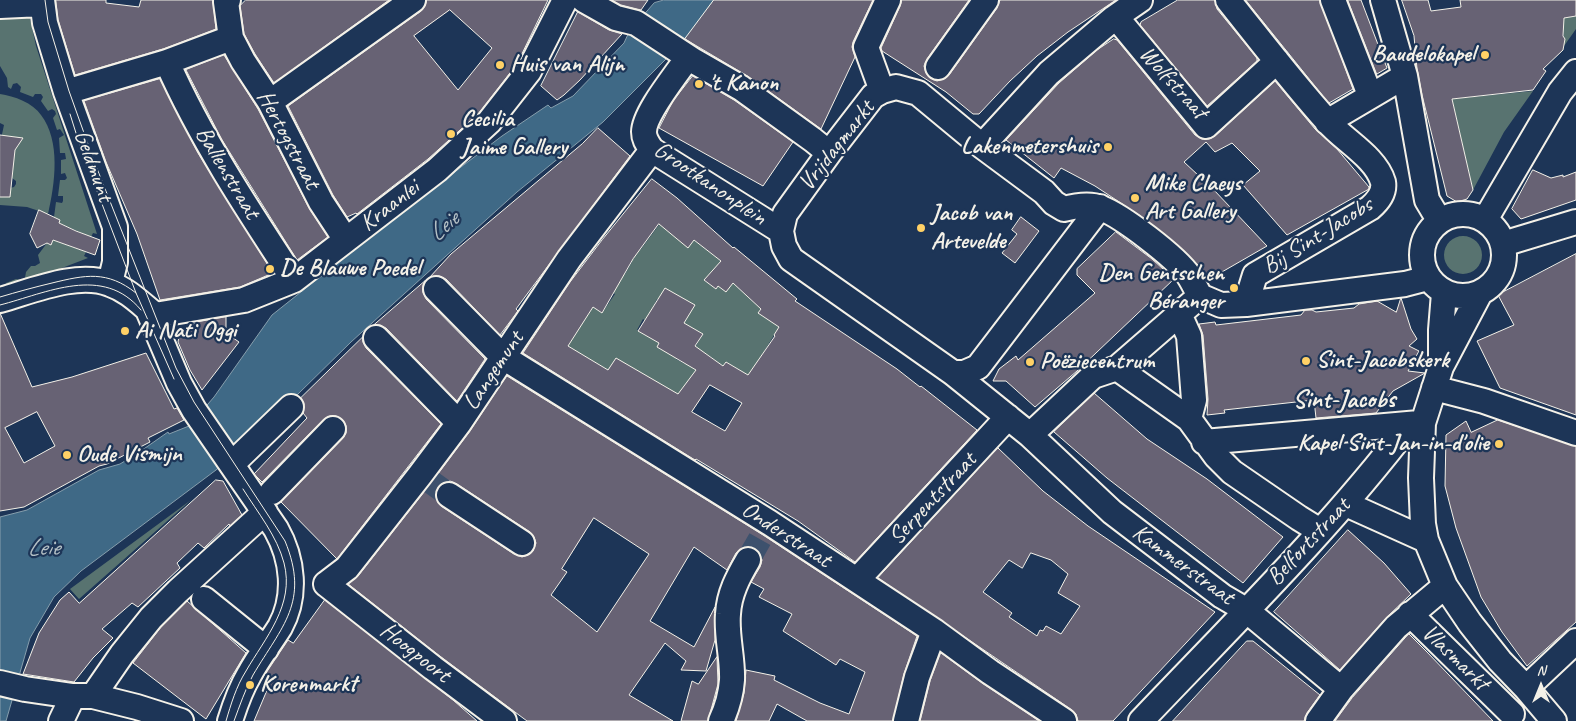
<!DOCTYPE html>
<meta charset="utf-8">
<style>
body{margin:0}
#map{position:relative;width:1576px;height:721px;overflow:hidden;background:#1d3557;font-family:Caveat,sans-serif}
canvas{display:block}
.north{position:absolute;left:1516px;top:661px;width:50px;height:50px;-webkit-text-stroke:4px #1d3557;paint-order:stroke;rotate:0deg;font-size:14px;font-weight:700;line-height:20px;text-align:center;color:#f4f1e8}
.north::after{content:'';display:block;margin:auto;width:18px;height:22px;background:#f4f1e8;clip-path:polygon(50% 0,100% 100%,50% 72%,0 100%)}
</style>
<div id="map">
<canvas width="1576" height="721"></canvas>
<div class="north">N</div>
</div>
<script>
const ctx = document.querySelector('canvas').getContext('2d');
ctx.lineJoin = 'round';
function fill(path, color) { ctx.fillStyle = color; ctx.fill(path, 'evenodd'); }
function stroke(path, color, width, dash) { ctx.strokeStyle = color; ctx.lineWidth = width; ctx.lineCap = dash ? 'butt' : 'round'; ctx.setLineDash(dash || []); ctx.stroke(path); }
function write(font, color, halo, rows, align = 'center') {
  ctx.font = font + ' Caveat,sans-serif'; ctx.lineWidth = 4.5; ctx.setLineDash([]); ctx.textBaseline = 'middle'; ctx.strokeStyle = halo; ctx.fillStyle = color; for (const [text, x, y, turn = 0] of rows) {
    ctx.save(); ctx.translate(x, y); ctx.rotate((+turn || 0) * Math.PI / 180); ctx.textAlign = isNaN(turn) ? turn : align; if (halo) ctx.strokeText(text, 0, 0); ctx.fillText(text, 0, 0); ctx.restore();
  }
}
fill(new Path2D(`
 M0,10L29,14L36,46L97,234L93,233L91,237L59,223L60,220L54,217L56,202L62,203L63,201V196H58L60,180H65L67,178L65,173L61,174V160L66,159L65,153H60L59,138L64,135L60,129L57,130L53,118L56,114L55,111L52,109L48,111L41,101L43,97L41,94H35L33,97L20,92L21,87L17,83L13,84L11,89L8,87L7,78L0,66Z
 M1576,16V29L1564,46L1563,18Z
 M1533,91L1504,132L1473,190L1452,99Z
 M0,94C14,96 33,103 41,115C61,141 55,184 48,214L27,207L0,205V183L10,188L14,187L16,184V181L12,178L15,147L18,146L20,141L1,139L4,125L0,123Z
 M661,222L694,240L721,261L705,281L716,289L718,286L733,283L761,309L759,313L779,327L762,355L777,366L768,387L726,362L723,366L708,355L675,399L616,359L608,370L567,346L593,307L602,313L615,294L603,287L621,271L625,274L632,262L625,257L641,249ZM657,299L694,305L679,331L689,337L694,329L703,334L685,364L676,359L685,343H659L637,330L643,319L646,321Z
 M1444 255a19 19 0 1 1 38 0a19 19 0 1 1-38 0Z
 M53,240L86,252L84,256L88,258L15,286L5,287L6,283L16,279L21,280L25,278L26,272L31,266H35L40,263L38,255L47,243L51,245Z
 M191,500L79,599L70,589Z`), '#587370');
const water = new Path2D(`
 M664,0H714L685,40L603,122L517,192L425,275L351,342L243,448L216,470L81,571L54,597L30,638L6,721H0V517L27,510L99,470L120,464L138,453L168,432L169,434L189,426L214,397L272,315L399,214L502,136L548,105L551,108L573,96L624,43L629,32L654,3Z`);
fill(water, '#3f6986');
stroke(water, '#879fad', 1);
const building = new Path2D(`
 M56,0H106V3L139,7L141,0H213L216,29L163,49L75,75L58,20Z
 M246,0H389L274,83L255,54L244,34L240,6Z
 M427,0H548L517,64L479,113L428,159L357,214L356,213L347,217L333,195L288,106L421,11L425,6ZM450,10L492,48L458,90L414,36Z
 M612,0H648L641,10L621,5Z
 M714,0H873L853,42L852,47L855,57L821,129L749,77L685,39Z
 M902,0H969L927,59L924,66L926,73L930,78L937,81L944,79L949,75L997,8L1000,0H1116L1068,32L1037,56L1010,81L979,114H973L946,92L882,51L881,48L900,6Z
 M1178,0H1215L1217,9L1257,58V61L1207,106L1140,25L1141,22Z
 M1246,0H1320L1353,89L1329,103Z
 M1348,0H1361L1387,68L1377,74Z
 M1402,0H1428L1431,11L1461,7L1460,0H1576V16L1564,18L1563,36L1565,39L1563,50L1543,69L1546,71L1533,90L1452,99L1473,190L1467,199L1457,202L1447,196L1422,95L1417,69L1414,36Z
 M578,12L609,30L622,34L580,80L564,95L557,100L541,86Z
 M1114,39L1117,40L1195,135L1202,139H1209L1215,136L1275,81L1315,129L1337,149L1369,187V189L1287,235L1243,185L1260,171L1232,143L1215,152L1206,142L1184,162L1213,189L1267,246L1208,280L1200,267L1182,249L1142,217L1095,186L1061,168L1054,178L1006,140L1059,83L1097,50Z
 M224,55L258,109L309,208L328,237L297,260L222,140L186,70Z
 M693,76L734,100L793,142L763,186L659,128L673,101Z
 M160,79L198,153L273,273L240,287L160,300L137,234L106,162L84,101Z
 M598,128L630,156L516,309L518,311L500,335L446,279L439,276L429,278L451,254L582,144Z
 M0,135L23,138L15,150L10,197H0Z
 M1533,170L1551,178L1563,175V177L1576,172V200L1521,219L1512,209Z
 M652,179L677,198L733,248L734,247L797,299L795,301L897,369L920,387L921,386L977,430L855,562L798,521L696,459L695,460L523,353L570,282L602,240ZM659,224L688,248L694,240L721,261L704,280L716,289L718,286L726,292L733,283L761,309L758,313L779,327L774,335L775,336L748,375L726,362L723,366L695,346L703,334L684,323L695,305L665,288L638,331L659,343L657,347L696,370L678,394L616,358L608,370L568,346L593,307L602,313L633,259ZM710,385L742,403L725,431L692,412Z
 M39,210L60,220L59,223L76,231L100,240L95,255L53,240L51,245L47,243L37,248L30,234Z
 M1021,217L1039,231L1015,263L1002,253L1017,234L1012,230Z
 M1116,232L1152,259L1174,279L1077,371L1035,407L1006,381H993L999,369L1016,356L1018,360L1095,293L1077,275V269Z
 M1576,254V415L1500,388L1477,341L1514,325L1498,295Z
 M425,281L423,286V292L426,299L485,359L457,401L386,328L380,325H374Z
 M1401,298L1411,329L1417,339L1409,346L1419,351L1408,371L1425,373L1393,391L1376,413L1316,418L1314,400L1224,410L1225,413L1207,415L1208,399L1203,335L1199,324L1215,322L1216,325L1301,315L1305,310H1312L1316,312L1354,308L1359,304L1377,301L1396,312Z
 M0,313L32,387L72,377L146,353L174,409L177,408L184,420L148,438L150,442L107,464L99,466L24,507L0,511ZM37,412L55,446L24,463L5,428Z
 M226,317V333L239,342L202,390L190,370L178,342L180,331L197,322Z
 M363,337V342L366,348L441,424L337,559L281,502L343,438L346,433V426L343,420L336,416H330L324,419L262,482L254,474L307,418L303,413L304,404L301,398Z
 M507,376L763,535L917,636L904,674L893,721H807L777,704L769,721H736L744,693L746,670L775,676L774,680L820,703L849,714L865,672L840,659L836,665L783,631L792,614L759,597L764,589L751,582L760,567L762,560L760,554L755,548L748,546L742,548L736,553L727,570L694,547L650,621L694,647L715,607V640L706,671L681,670L686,661L665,643L629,695L673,721H527L441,657L348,584L358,576L431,483L470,431ZM450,481L457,484L530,532L534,537L536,543L533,551L528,555L522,557L514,554L441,506L437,501L435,494L437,488L443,483ZM594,518L649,554L597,632L551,595L567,572L562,569Z
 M1094,393L1147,439L1207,479L1283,537L1243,583L1107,478L1054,432Z
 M1498,420L1576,446V622L1527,666L1502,632L1481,597L1456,528L1445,486L1446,435L1466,421L1471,432Z
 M998,448L1043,491L1088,526L1215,612L1113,721H1078L1076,714L1072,710L878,578ZM1031,553L1051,560L1068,574L1058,593L1080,606L1061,634L1046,626L1043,631L1040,630L1037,636L1009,617L1012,613L983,592L1009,560L1022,568Z
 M216,480L223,481L242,515L230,526L229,524L204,548L198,543L177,563L180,568L138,607L132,603L102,629L113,638L93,658L74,682L23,674L39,633L60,600L69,592L79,603Z
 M1348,530L1384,563L1411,594L1386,618L1340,670L1274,612Z
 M325,600L453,700L477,721H254L273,676L266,673L288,640L293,643Z
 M187,601L246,653L206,719L133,663L161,627Z
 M1409,634L1427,652L1493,721H1335L1352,698Z
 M1247,641H1253L1320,695L1307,713L1304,721H1173Z
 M941,653L982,683L1039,721H920L930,681Z
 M717,657L718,684L708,721H681L692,681L698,684Z`);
fill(building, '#676274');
stroke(building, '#f4f1e8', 1);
stroke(new Path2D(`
 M431,482L449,495
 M748,560L764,532`), '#3d516d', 24, [24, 12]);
const minor = new Path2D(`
 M42,0L45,23L66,92L115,227V262L110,283
 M228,0L226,2L231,38L243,61L270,102L321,202L346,240
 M584,0L616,18L636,23L694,61L741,88L813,140L829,153
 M1228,0C1260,40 1292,82 1327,121C1343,140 1376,157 1383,182C1385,193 1377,202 1370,208L1255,275L1246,304
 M1333,0L1370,95
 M1383,0L1405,76L1427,200L1439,220
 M0,6L42,4
 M1116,17L1206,126L1277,61
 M688,57C677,74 644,113 644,132C644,140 648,144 652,150L781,231
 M167,62C201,139 248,210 294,280
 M938,67L986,0
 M882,91L866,47L888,0
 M66,92L167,62L231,38
 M270,102L413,0
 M1327,122L1405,76
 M982,146L1049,73L1114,18L1140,0
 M1422 255a41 41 0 1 1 82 0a41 41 0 1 1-82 0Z
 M1485,220L1560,92L1576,72
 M1503,244L1576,222
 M436,289L503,357L770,523L934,631L990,672L1064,721
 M1480,293L1441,367L1423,423L1421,478L1423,524L1426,540L1445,586L1470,623L1500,661L1526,688L1554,721
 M1200,296C1196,289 1193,282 1189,276C1176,257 1122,216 1101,208C1089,203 1075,206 1064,209L1054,203L1044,192L982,146L918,93L896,87L882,91L873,96L829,153L785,214L781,231L784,246L791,259L953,373L1030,435L1112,512L1222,596L1246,610L1341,689
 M1200,296L1221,305L1246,304L1405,284L1428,278
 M0,300C32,291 78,271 110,284C128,290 141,304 155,315L244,300L294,280L437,170L489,122L529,71L565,0
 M148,310L179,383L194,410L276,529C293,559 297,596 280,627C270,643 258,658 249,675C240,690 235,705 230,721
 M1179,314L1189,336L1194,400L1189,419
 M376,338L459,423
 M1441,365V330L1444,293
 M1117,368L1189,419L1216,456L1232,472L1299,518L1320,531
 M953,373H964L978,367L1100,207
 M1434,388L1484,401L1576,433
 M1030,435L1093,376L1117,368L1200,296
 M1204,442L1419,423
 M232,464L291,407
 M272,492L333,429
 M449,495L522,543
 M1346,504L1426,540
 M857,580L1008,417
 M326,584L347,568L420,475L459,423L569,259L652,150
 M326,584L433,668L504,721
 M204,599L266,649
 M1410,614L1512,714
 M0,683L25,689L73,696H93L137,707L181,721
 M1526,688L1576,641
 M93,696L122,654L151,618L178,591L265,512
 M61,721L73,696
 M721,721C727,708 731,694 732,680C733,658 726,636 728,614C729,594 738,577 748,560
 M906,721L917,677L934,631
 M1141,721C1233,624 1329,530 1410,424
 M1318,721L1341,689L1396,627L1445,586`);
stroke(minor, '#f4f1e8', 28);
stroke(minor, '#1d3557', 24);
stroke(new Path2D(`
 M45,0L48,22L69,91L94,161L176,368L194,402L285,541C310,602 282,626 253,675C245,690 240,705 234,721
 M70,114L81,149L136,293L174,379
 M0,297C17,292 35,287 52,283C85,275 107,270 136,293
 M0,305C47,293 103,264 141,310
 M226,721C231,704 236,687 246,671C265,638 295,605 284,563C277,536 258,513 243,489`), '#f4f1e8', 1);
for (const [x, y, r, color] of [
 [1485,55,5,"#ffd166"],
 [500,65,5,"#ffd166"],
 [699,84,5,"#ffd166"],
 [451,134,5,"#ffd166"],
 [1108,147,5,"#ffd166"],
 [1135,198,5,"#ffd166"],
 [921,228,5,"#ffd166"],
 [270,269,5,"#ffd166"],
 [1234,288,5,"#ffd166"],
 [125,331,5,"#ffd166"],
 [1306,361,5,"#ffd166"],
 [1030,362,5,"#ffd166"],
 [1499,444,5,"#ffd166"],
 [67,455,5,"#ffd166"],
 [250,685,5,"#ffd166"]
]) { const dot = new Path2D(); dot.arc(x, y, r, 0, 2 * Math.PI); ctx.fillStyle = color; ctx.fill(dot); stroke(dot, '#1d3557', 2); }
write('bold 24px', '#f4f1e8', '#1d3557', [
 ["Baudelokapel",1475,55,"right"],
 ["Huis van Alijn",510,65],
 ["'t Kanon",709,84],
 ["Cecilia",461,120],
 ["Jaime Gallery",461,148],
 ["Lakenmetershuis",1098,147,"right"],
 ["Mike Claeys",1145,184],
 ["Art Gallery",1145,212],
 ["Jacob van",931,214],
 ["Artevelde",931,242],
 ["De Blauwe Poedel",280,269],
 ["Den Gentschen",1224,274,"right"],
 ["Béranger",1224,302,"right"],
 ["Ai Nati Oggi",135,331],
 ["Sint-Jacobskerk",1316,361],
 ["Poëziecentrum",1040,362],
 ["Kapel Sint-Jan-in-d'olie",1489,444,"right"],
 ["Oude Vismijn",77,455],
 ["Korenmarkt",260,685]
], 'left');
write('24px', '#f4f1e8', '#1d3557', [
 ["Wolfstraat",1173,83,48],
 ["Hertogstraat",288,140,62],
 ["Vrijdagmarkt",837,146,-52],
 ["Geldmunt",93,166,70],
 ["Ballenstraat",227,173,59],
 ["Grootkanonplein",710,184,34],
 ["Kraanlei",390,206,-38],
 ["Bij Sint-Jacobs",1318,236,-32],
 ["Langemunt",494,371,-56],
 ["Serpentstraat",933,499,-47],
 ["Onderstraat",786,535,33],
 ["Belfortstraat",1309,542,-47],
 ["Kammerstraat",1183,565,36],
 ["Hoogpoort",415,653,38],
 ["Vlasmarkt",1455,658,44]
]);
write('italic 25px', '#b5c1c6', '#1d3557', [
 ["Leie",444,227,-41],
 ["Leie",43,548]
]);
write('bold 25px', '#f4f1e8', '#1d3557', [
 ["Sint-Jacobs",1344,400]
]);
</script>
